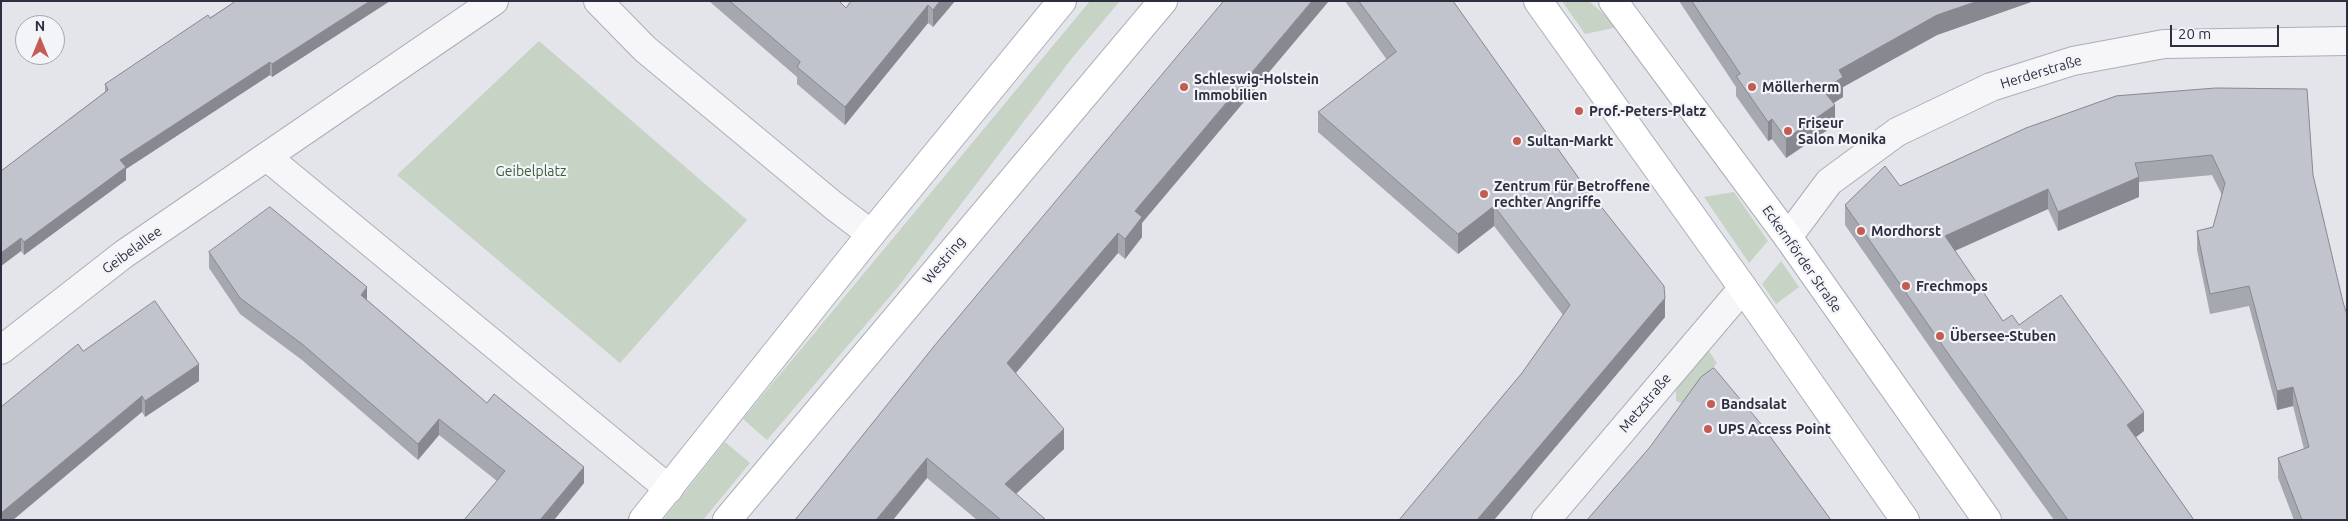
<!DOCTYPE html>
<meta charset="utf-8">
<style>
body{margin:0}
#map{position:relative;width:2348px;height:521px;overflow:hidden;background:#e3e5ea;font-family:Ubuntu,sans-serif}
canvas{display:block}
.frame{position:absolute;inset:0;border:2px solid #2d2f41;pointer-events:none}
.north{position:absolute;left:15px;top:15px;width:50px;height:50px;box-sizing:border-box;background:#f3f4f8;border:1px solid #a4a5af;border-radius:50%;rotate:0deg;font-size:14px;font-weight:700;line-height:20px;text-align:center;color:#2d2f41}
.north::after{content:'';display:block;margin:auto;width:18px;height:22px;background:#c35d54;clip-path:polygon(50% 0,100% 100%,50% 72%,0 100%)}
.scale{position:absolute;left:2170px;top:25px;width:109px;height:22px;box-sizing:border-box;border:2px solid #2d2f41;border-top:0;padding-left:6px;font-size:15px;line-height:18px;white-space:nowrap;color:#2d2f41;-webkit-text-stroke:4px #f3f4f8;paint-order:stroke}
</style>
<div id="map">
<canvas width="2348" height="521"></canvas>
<div class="frame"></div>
<div class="north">N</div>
<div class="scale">20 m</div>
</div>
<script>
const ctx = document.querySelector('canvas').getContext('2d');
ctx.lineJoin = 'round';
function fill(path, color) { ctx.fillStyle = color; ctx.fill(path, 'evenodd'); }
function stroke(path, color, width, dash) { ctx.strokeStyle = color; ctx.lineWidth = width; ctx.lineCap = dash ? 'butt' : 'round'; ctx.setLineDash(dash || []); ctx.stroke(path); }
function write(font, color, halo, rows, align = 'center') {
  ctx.font = font + ' Ubuntu,sans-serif'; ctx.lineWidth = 4.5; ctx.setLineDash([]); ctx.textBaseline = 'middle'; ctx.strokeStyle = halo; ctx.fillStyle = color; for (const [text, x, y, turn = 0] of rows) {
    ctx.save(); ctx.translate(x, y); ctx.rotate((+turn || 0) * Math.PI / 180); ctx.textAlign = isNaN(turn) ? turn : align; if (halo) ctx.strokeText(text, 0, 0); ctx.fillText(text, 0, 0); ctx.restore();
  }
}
fill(new Path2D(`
 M1090,1H1120L1072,58L898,287L767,440L743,419Z
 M1562,1H1589L1618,27L1585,34Z
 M539,41L747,220L620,363L397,175Z
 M1734,192L1768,241L1749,263L1704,197Z
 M1781,261L1799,287L1776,304L1762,284Z
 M1708,350L1717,363L1684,404L1676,401V387Z
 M725,442L750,463L703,520H663Z`), '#c6d3c5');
const street = new Path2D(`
 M598,1L645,49L834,206L871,234
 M267,157L669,489
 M1788,237L1829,182L1897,132L1991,87L2073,61L2164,44L2347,41
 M1,350L124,254L494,1
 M1546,520L1743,288`);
const secondary = new Path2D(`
 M1538,1L1743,288L1905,520
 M1613,1L1788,237L1987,520
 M643,520L871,234L1062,1
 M727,520L1163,1`);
stroke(street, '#acaeb7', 30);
stroke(secondary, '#acaeb7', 30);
stroke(street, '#f6f6f9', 28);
stroke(secondary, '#fff', 28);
fill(new Path2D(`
 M236,1H390L272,77L270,75L126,169V180L24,255L21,251L1,266V171L105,92V84Z
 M709,1H839L846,8L955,1L933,27L928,23L845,125L797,84V77Z
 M1224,1L1142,223V237L1125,259L1118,253L1016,373L1064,449L1016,494L1046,520H977L927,478L795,520Z
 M1345,1H1453L1665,317L1494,520H1399L1522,373L1563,315L1494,226L1458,254L1318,132V112L1387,60Z
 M1679,1H2034L1937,35L1843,87V97L1833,103L1835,125L1786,158L1772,139L1768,141L1736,96V87Z
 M2116,96L2313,175L2347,520H2294L2278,478V458L2304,449L2293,406L2277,410L2249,306L2210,314L2197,250V231L2213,227L2222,195L2212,175L2139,182V197L2058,231L2048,209L1955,251L2003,321L2019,325L2144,431L2136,437L2194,520H2054L1952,379L1845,225V205L1900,186Z
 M209,252L367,300L487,403L584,483L554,520H464L497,481L439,435L418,460L302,360L240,314L209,268Z
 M83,351L199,381L145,417L142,412Z`), '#a6a8b0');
fill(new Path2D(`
 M370,1H390L272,77V64Z
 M940,1H955L933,27V10Z
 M1312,1H1329L1142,223V237L1125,259V239L1135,211Z
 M1978,1H2034L1937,35L1843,87V97L1823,110V90L1839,70L1937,15Z
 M928,5V23L845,125V107Z
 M270,62V75L126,169V180L24,255V242L120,160Z
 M1835,105V125L1786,158V139Z
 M1772,119V139L1768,141V122Z
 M2139,177V197L2058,231V212Z
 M2048,189V209L1945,255V236Z
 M1494,206V226L1458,254V234Z
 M1118,233V253L1007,383V363Z
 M21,238V251L1,266V253Z
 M367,287V303L361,295Z
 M1665,298V317L1494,520H1477Z
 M199,364V381L145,417V401Z
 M2293,387V406L2277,410V391Z
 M142,396V412L13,520H1V513Z
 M2144,412V431L2127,444V425Z
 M439,419V435L418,460V444Z
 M1064,429V449L1005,504V484Z
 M927,458V478L893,520H876Z
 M584,467V483L554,520H540Z`), '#878890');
const building = new Path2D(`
 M236,1H370L272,64L270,62L120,160L126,167L24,242L21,238L1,253V171L108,90L105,84L208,15L210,18Z
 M730,1H839L846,8L851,1H940L933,10L928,5L845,107L797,67L800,62Z
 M1224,1H1312L1135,211L1142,217L1125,239L1118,233L1007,363L1064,429L1005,484L1046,520H1001L927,458L876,520H795L935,345Z
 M1359,1H1453L1580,180L1664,286L1665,298L1477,520H1399L1522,373L1570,305L1494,206L1458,234L1318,112L1396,52Z
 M1692,1H1978L1937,15L1839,70L1843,77L1823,90L1835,105L1786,139L1772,119L1768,122L1736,76L1740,74Z
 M2216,88L2307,89L2313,175L2343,302L2347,315V520H2302L2278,458L2309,447L2293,387L2277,391L2249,286L2210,294L2197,231L2213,227L2225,183L2212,155L2135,163L2139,177L2058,212L2048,189L1945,236L2003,321L2012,315L2019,325L2061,295L2144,412L2127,425L2194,520H2068L1952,359L1845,205L1885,166L1900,186L2026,128L2116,96Z
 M270,207L367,287L361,295L487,403L494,394L584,467L540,520H464L505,471L439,419L418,444L302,344L240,298L209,252Z
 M155,301L199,364L145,401L142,396L1,513V407L78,344L83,351Z
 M1714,368L1761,424L1831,520H1587L1650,447L1701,377Z`);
fill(building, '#c1c3cd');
stroke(building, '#878890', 1);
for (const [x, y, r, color] of [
 [1184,87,5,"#c35d54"],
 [1752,87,5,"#c35d54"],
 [1579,111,5,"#c35d54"],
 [1788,131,5,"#c35d54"],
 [1517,141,5,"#c35d54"],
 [1484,194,5,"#c35d54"],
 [1861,231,5,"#c35d54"],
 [1906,286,5,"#c35d54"],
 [1940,336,5,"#c35d54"],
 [1711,404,5,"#c35d54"],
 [1708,429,5,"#c35d54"]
]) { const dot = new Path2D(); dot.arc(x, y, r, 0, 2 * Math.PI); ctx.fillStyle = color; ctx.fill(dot); stroke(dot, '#f3f4f8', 2); }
write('14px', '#2d2f41', '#f3f4f8', [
 ["Herderstraße",2041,72,-17],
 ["Geibelallee",132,250,-36],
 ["Eckernförder Straße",1802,259,55],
 ["Westring",944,260,-50],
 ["Metzstraße",1645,403,-50]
]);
write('bold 14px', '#2d2f41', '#f3f4f8', [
 ["Schleswig-Holstein",1194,79],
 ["Immobilien",1194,95],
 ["Möllerherm",1762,87],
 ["Prof.-Peters-Platz",1589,111],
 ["Friseur",1798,123],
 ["Salon Monika",1798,139],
 ["Sultan-Markt",1527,141],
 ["Zentrum für Betroffene",1494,186],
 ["rechter Angriffe",1494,202],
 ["Mordhorst",1871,231],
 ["Frechmops",1916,286],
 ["Übersee-Stuben",1950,336],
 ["Bandsalat",1721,404],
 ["UPS Access Point",1718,429]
], 'left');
write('14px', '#3b5c3c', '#f3f4f8', [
 ["Geibelplatz",531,171]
]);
</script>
